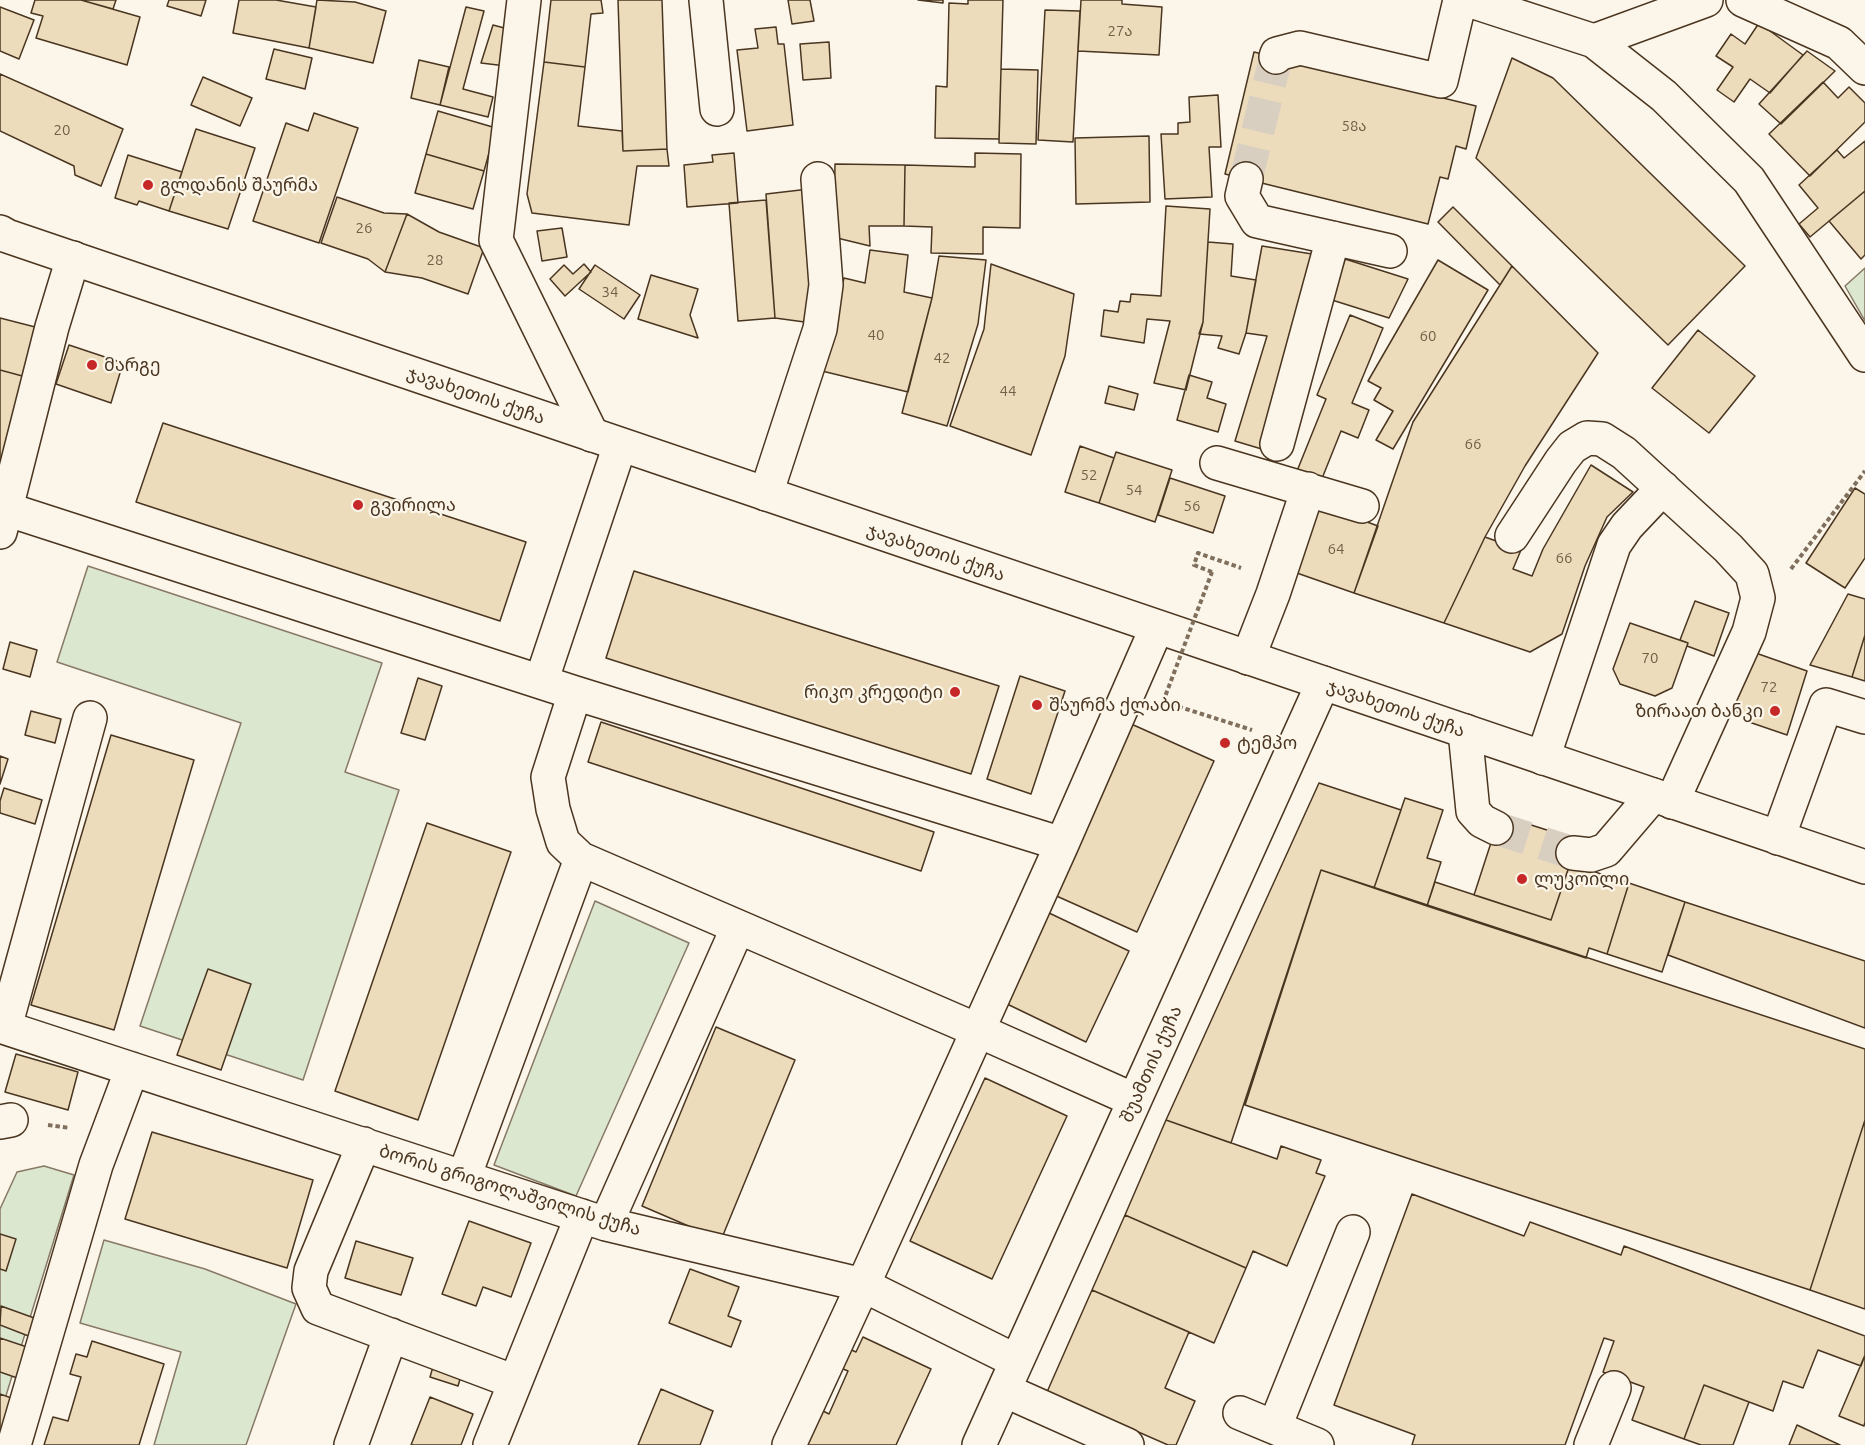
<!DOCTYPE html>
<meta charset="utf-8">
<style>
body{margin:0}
canvas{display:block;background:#fbf6e9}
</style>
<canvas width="1865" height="1445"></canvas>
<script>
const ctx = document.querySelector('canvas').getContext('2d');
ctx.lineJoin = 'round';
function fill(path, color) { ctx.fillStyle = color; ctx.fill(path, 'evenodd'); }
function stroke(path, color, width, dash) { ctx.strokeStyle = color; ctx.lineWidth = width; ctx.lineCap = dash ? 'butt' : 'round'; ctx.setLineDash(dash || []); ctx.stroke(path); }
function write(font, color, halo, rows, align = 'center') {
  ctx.font = font + ' Ubuntu,"Noto Sans Georgian",sans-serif'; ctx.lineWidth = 4.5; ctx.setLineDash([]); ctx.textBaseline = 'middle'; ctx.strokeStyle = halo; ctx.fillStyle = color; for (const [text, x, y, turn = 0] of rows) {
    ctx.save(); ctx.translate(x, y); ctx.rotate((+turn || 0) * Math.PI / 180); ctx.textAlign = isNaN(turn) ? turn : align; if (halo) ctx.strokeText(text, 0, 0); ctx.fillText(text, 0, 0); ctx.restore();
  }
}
const green = new Path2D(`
 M1865,268V321L1845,286Z
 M88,566L382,663L345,772L399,790L303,1080L140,1026L241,723L57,662Z
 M595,901L689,943L576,1196L494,1165Z
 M44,1166L74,1175L0,1415V1209L17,1172Z
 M104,1240L205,1269L296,1304L246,1445H154L181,1352L80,1323Z`);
fill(green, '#dce7d0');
stroke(green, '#887966', 1.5);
const building = new Path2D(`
 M35,0H81L140,17L127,65L36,38L43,16L31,13Z
 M81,0H116L113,9Z
 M169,0H206L201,16L167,6Z
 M239,0H276L316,7L309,48L233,33Z
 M317,0L355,2L386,11L373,63L309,48Z
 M551,0H601L603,13L591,14L585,67L544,62Z
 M618,0H662L667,149L623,151Z
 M788,0H810L814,21L792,24Z
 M918,0H943V3Z
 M968,0H1003L999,139L935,138L936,86L947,87L949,3L968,4Z
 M1081,0H1122V4L1162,7L1159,55L1078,51Z
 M0,7L34,20L19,59L0,51Z
 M466,7L484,11L463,89L493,97L488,117L440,105Z
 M1045,10L1080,11L1073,142L1038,140Z
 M1759,23L1803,55L1770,93L1750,79L1734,102L1717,90L1733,67L1716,56L1731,34L1745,44Z
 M493,25L508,29L506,66L481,63Z
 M776,27L778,44H784L793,125L747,131L737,50L758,48L755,29Z
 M829,42L831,78L803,80L800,44Z
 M274,49L312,58L305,89L266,79Z
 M1807,51L1835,71L1781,124L1759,104Z
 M1254,52L1476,106L1466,149L1456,146L1448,179L1440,177L1428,224L1225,174Z
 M1512,58L1553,78L1745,266L1668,345L1476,158Z
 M419,60L449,67L440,105L411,98Z
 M544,62L585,67L578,126L622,131L623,151L667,149L669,166H637L629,225L532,213L527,194Z
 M1001,69L1038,70L1036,144L999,143Z
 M0,74L123,129L101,186L75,175L74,166L0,131Z
 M203,77L252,98L240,126L191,105Z
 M1823,82L1838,98L1849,87L1865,103V122L1810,176L1769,134Z
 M1218,95L1221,147H1209L1212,197L1165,199L1161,134H1178V123L1190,122L1189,97Z
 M438,111L496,128L484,171L426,154Z
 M314,113L358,128L319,243L253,221L286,123L308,131Z
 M196,129L255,148L228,229L169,211Z
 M1149,136L1150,202L1076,204L1075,138Z
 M1865,141V191L1810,237L1799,224L1818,208L1799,185L1837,150L1844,158Z
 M734,153L738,203L687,207L684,165L713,162L712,155Z
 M975,153L1021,154L1020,228L983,227V254L931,253L932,227L904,226L905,165L975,167Z
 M426,154L484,171L473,209L415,193Z
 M128,155L182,172L169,211L139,201L137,205L115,198Z
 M835,164L905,165L904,226H869L870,246L837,238L834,225Z
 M809,189L812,323L775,318L766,194Z
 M1865,191V255L1861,259L1829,221Z
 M337,197L384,213L407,214L385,272L368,259L321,243Z
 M766,200L775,318L738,321L729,203Z
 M1166,206L1210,209L1203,322L1186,390L1154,383L1170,321L1147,319L1144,343L1101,336L1104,310L1118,312L1120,301L1130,302L1131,294L1161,296Z
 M1453,207L1512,266L1500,285L1438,222Z
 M407,214L439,232L484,248L468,294L422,278L385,272Z
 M562,228L567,257L542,261L537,231Z
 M1208,242L1233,244L1231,276L1256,280L1246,333L1239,354L1218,348L1222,336L1199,334L1203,322Z
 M1262,246L1312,254L1265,450L1235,441L1267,336L1246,333Z
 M870,250L908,255L904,292L932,298L908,392L822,371L844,278L865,283Z
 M939,256L986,260L978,324L947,426L902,413L932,298Z
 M1345,259L1408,279L1389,318L1332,300Z
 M1438,260L1488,290L1393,449L1376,440L1393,411L1374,400L1381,388L1368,381Z
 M584,264L591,272L565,296L550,279L564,265L573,274Z
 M991,264L1074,294L1065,356L1031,455L950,426L984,329Z
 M595,265L640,295L624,319L579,289Z
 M1512,266L1598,353L1525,466L1485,537L1444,623L1354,593L1413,422Z
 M651,275L698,289L690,315L698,338L638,319Z
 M1350,315L1383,328L1352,403L1369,410L1358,438L1341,431L1321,481L1297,471L1326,399L1317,395Z
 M0,318L39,328L26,377L0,370Z
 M1698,330L1755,376L1709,433L1652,388Z
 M69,345L123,363L111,403L56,384Z
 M0,370L26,377L0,478Z
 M1189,375L1212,382L1207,398L1226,404L1218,432L1177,420Z
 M1109,386L1138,394L1134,410L1105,403Z
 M163,423L526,542L500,621L136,502Z
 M1080,446L1114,458L1099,503L1065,492Z
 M1116,452L1172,470L1155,522L1099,503Z
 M1591,465L1633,492L1607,517L1585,566L1562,634L1530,652L1444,623L1485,537L1521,550L1513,569L1532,576L1543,549Z
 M1170,478L1225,496L1213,533L1158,515Z
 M1855,488L1865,494V558L1845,588L1806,563Z
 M1318,504L1378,526L1354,593L1294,572Z
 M634,571L999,686L971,774L606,658Z
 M1848,594L1865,599V635L1852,677L1810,665Z
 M1695,601L1729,613L1714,656L1687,646L1688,643L1680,640Z
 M1630,623L1688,643L1672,688L1655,696L1620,684L1613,669Z
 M1865,635V681L1852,677Z
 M10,642L37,650L30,677L3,669Z
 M1750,651L1807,671L1787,735L1749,722L1728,704Z
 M1020,676L1065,691L1031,794L987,779Z
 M418,678L442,686L425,740L401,733Z
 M31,711L61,719L55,743L25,735Z
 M601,722L934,832L921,871L588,762Z
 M1129,723L1214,761L1137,932L1052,894Z
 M111,735L194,760L114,1030L31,1005Z
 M0,756L8,759L0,784Z
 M1319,783L1401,810L1374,888L1321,870L1231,1143L1166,1120Z
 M4,788L42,800L35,824L0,813V801Z
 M1405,798L1443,810L1427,858L1441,862L1427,906L1374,888Z
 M1500,815L1578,840L1551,920L1474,895Z
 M427,823L511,852L418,1120L335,1091Z
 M1570,864L1629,883L1607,954L1589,948L1586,958L1427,906L1435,882L1551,920Z
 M1321,870L1865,1049V1120L1810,1290L1245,1105Z
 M1629,883L1685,902L1662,972L1607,954Z
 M1685,902L1865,961V1028L1668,955Z
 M1047,912L1129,951L1086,1042L1005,1003Z
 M208,969L251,984L221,1070L177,1055Z
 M716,1027L795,1060L721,1240L642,1206Z
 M16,1054L78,1072L68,1110L5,1092Z
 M985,1078L1067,1116L992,1279L910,1241Z
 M1166,1120L1277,1159L1281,1146L1321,1160L1316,1173L1325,1176L1287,1266L1253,1251L1246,1268L1125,1215Z
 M1865,1120V1309L1810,1290Z
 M152,1132L313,1180L287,1268L125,1219Z
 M1412,1194L1524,1236L1530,1222L1621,1255L1624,1246L1865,1336V1355L1861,1366L1818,1350L1803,1388L1783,1381L1773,1411L1704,1385L1684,1439L1632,1420L1644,1387L1603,1372L1614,1341L1604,1338L1565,1445H1412L1415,1435L1334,1405Z
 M1125,1215L1246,1268L1214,1343L1092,1290Z
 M469,1221L531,1243L511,1297L483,1287L476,1306L442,1294Z
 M0,1234L16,1239L6,1271L0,1269Z
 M356,1241L413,1258L401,1295L345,1278Z
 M690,1269L739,1287L728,1316L741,1321L731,1347L669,1323Z
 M1092,1290L1189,1332L1165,1388L1195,1401L1176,1445H1168L1047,1392Z
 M1,1306L37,1319L31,1337L0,1325Z
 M863,1337L931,1369L896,1445H803L815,1407L829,1414L848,1371L836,1366L845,1347L856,1352Z
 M0,1338L30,1348L20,1379L0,1372Z
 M92,1341L164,1364L139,1445H44L53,1417L68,1421L81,1377L70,1374L76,1354L87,1357Z
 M1865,1355V1422L1864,1426L1839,1416Z
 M435,1360L463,1369L458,1386L430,1377Z
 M1704,1385L1749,1402L1733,1445H1701L1684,1439Z
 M661,1389L713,1411L700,1445H638Z
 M0,1394L17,1400L0,1445Z
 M430,1397L473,1414L461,1445H411Z
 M1797,1425L1840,1445H1789Z`);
fill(building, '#ecdcbc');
stroke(building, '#4a3520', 1.5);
stroke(new Path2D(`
 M1246,179L1276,57
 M1496,828L1573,853`), '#d8cfc1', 33, [33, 16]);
const minor = new Path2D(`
 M524,0L496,240L592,435
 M706,0L717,109
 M1468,0L1594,41L1706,0
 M1743,0L1839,43L1865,68
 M1594,41L1664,96L1749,180L1865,355
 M1276,57L1277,54L1300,48L1441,81L1460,0
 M1246,179L1242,196L1257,221L1390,251
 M1277,444L1333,238
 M1217,463L1362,506
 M766,494L820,329L826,285L818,179
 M6,509L575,693L1062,844
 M0,532L52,327L73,258
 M1512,536L1561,461L1572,447L1587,438L1602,439L1624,453L1728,548L1752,574L1758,598L1749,632L1672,802
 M1248,658L1273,594L1308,489
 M541,682L620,445
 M575,693L548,777L553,809L563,842L581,859L977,1030L1134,1100
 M1465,731L1473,811L1482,821L1496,828
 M1543,758L1614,545L1627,526L1663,488
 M1778,838L1826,705L1865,717
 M1573,853L1591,855L1606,850L1653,795
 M0,1026L606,1224L863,1285L1016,1361
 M5,1027L90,718
 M0,1122L11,1120
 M364,1144L311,1271L309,1288L318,1308L515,1382
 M464,1177L581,859
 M606,1224L738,927
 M1004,1390L1127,1445
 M1240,1413L1317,1445
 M1275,1426L1353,1232
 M14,1445L96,1165L132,1069
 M351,1445L391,1335
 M490,1445L582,1216
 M789,1445L863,1285L1062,844L1157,627
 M979,1445L1323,683
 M1591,1445L1614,1388`);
const major = new Path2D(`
 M0,232L7,236L1865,867`);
stroke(minor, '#4a3520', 36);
stroke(major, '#4a3520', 36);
stroke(new Path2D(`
 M1791,569L1865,471
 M1212,572L1194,565L1198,553L1241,568
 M1164,702L1252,730
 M48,1125L70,1128`), '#7f6f5c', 4, [4.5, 3]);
stroke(minor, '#fbf6e9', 33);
stroke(major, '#fbf6e9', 33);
stroke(new Path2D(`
 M1163,702L1212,572`), '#7f6f5c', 4, [4.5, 3]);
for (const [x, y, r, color] of [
 [148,185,6,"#c62828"],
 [92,365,6,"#c62828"],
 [358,505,6,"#c62828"],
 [955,692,6,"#c62828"],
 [1037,705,6,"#c62828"],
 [1775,711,6,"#c62828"],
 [1225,743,6,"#c62828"],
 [1522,879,6,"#c62828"]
]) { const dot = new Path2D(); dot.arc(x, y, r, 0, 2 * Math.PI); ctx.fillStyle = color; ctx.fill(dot); stroke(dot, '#fbf6e9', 2); }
write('15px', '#725f47', null, [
 ["27ა",1120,31],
 ["58ა",1354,126],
 ["20",62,130],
 ["26",364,228],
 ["28",435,260],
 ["34",610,292],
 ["40",876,335],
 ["60",1428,336],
 ["42",942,358],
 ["44",1008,391],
 ["66",1473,444],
 ["52",1089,475],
 ["54",1134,490],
 ["56",1192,506],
 ["64",1336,549],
 ["66",1564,558],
 ["70",1650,658],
 ["72",1769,687]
]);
write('18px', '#4a3520', '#fbf6e9', [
 ["გლდანის შაურმა",160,185],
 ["მარგე",104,365],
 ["გვირილა",370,505],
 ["რიკო კრედიტი",943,692,"right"],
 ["შაურმა ქლაბი",1049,705],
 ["ზირაათ ბანკი",1763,711,"right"],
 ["ტემპო",1237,743],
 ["ლუკოილი",1534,879]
], 'left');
write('18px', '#4a3520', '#fbf6e9', [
 ["ჯავახეთის ქუჩა",476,395,19],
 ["ჯავახეთის ქუჩა",936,552,19],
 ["ჯავახეთის ქუჩა",1396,708,19],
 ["შუამთის ქუჩა",1151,1064,-66],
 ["ბორის გრიგოლაშვილის ქუჩა",510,1190,17]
]);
</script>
